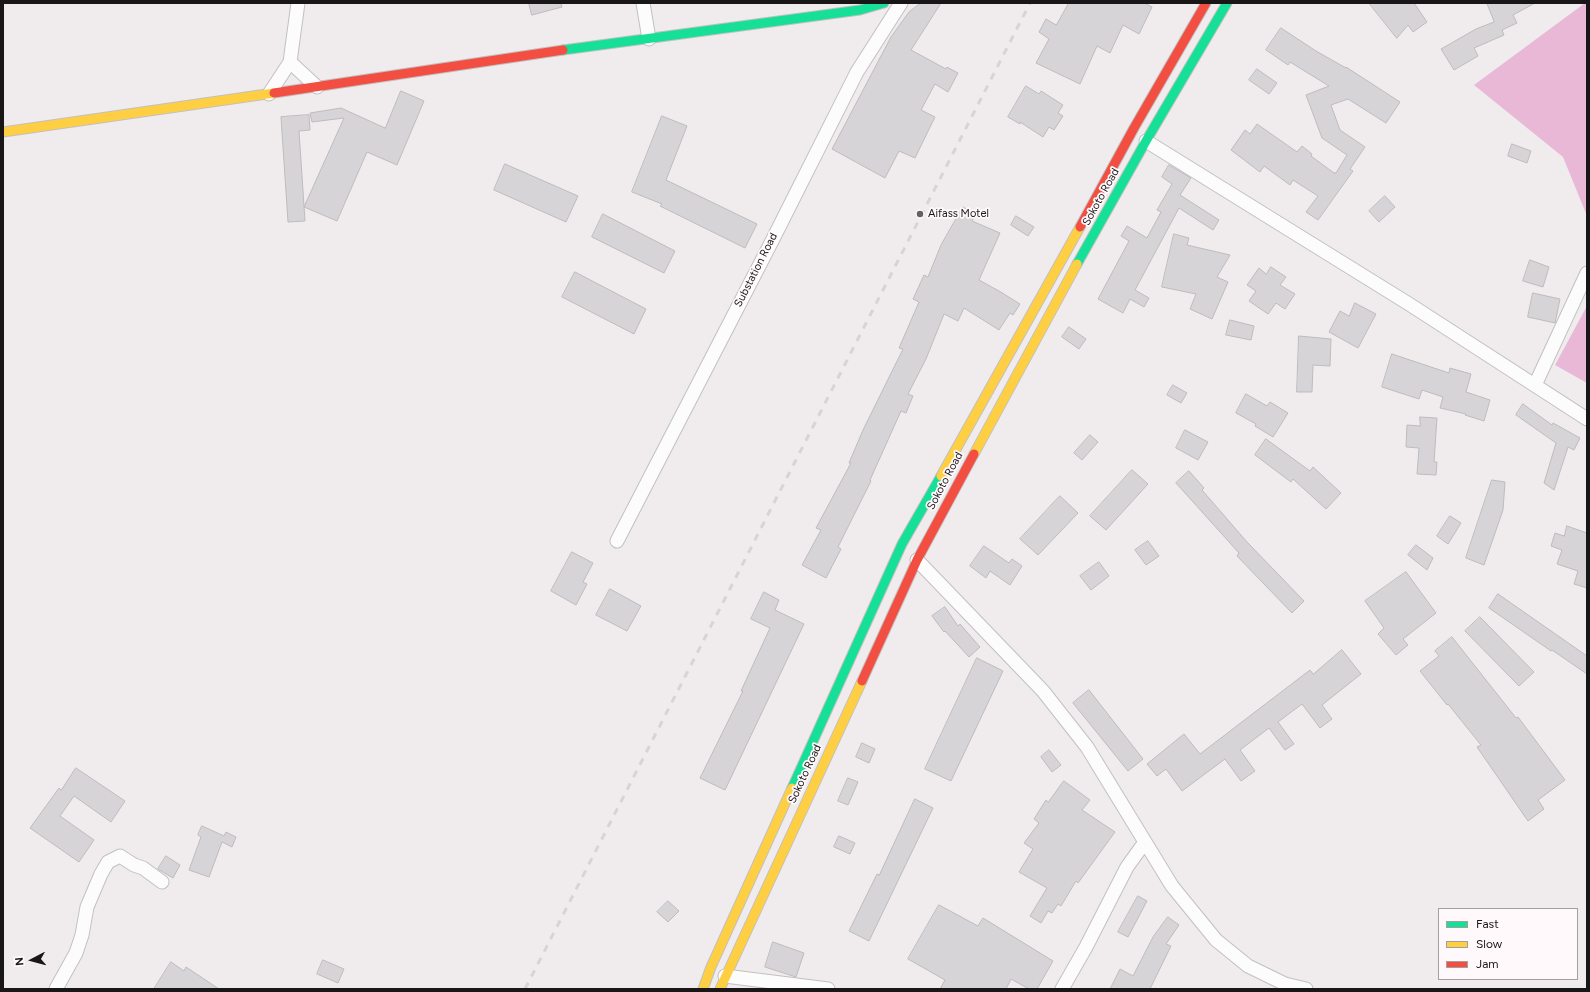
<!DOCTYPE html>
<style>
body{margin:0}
#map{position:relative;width:1590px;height:992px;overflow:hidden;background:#f0ecee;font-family:Figtree,sans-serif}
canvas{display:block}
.frame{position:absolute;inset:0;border:4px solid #181617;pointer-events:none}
.legend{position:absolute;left:1438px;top:908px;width:140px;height:72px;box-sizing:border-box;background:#fff9fc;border:1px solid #a39ea0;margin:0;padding:5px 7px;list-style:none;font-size:12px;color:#181617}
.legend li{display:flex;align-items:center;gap:8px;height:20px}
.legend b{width:20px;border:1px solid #a39ea0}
.north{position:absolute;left:12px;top:940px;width:40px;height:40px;-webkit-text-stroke:3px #fff9fc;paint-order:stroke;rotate:264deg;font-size:11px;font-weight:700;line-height:16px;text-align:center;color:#181617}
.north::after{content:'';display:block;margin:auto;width:14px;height:18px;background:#181617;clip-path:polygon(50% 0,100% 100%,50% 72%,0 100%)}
</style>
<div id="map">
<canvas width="1590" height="992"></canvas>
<div class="frame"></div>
<ul class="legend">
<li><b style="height:5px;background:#16e098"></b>Fast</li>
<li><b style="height:5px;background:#ffcf43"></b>Slow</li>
<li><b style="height:5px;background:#f24e42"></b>Jam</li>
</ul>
<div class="north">N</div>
</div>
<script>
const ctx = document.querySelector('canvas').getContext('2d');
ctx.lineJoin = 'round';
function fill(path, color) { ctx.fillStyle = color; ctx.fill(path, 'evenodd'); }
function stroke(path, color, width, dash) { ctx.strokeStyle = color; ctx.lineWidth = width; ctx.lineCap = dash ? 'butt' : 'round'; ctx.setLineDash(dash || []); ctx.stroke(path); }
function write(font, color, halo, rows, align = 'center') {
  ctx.font = font + ' Figtree,sans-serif'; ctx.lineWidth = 3.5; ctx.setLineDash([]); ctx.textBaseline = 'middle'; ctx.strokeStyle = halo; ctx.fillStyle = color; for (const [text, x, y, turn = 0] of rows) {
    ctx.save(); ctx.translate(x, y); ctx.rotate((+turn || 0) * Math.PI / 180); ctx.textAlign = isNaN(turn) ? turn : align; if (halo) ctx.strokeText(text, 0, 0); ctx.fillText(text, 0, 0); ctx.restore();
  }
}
fill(new Path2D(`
 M1585,3H1587V216L1563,157L1474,85Z
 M1587,306V383L1555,365Z`), '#e9b8d7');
const building = new Path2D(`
 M529,3H561L562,7L532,15Z
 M921,3H941L911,50L946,69L947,67L958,73L948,92L935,84L921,110L935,117L915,158L899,151L885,178L832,149L891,37L909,12Z
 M1069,3H1144L1152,7L1139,34L1123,25L1110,53L1097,46L1080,84L1036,63L1049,39L1039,32L1046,19L1056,25Z
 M1369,3H1414L1427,22L1413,32L1408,25L1397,38Z
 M1487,3H1535L1513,15L1517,23L1502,30L1504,35L1474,48L1478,56L1454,70L1441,49L1476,29L1494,22Z
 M1281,28L1316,51L1346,68V67L1400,102L1386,123L1348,99L1331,105L1340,130L1365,147L1350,169L1353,171L1318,220L1306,212L1318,196L1293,180L1290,185L1264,166L1260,172L1231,150L1245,130L1250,134L1257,124L1297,152L1302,146L1312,154L1311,156L1334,173H1336L1347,155L1322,138L1306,95L1329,86L1290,62L1288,65L1266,50Z
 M1257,69L1277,83L1269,94L1249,80Z
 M1026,86L1039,94L1041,91L1063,105L1058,113L1063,116L1054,130L1049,127L1043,137L1020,122V124L1008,117Z
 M401,91L424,101L397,165L367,152L337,221L304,207L344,118L312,122L310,113L341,108L385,128Z
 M309,115L310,130L299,131L305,221L288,222L281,117Z
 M662,116L687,126L666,180L757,224L745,248L660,206L662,204L632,192Z
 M1512,144L1531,151L1527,163L1508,156Z
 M505,164L578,196L566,222L494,190Z
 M1169,165L1191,178L1180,195L1219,220L1213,230L1179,208L1135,290L1149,298L1144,307L1130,299L1123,313L1098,299L1129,241L1121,236L1127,226L1147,238L1161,212L1157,210L1172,184L1162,177Z
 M1385,196L1395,207L1379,222L1369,211Z
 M963,207L976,214L972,221L1000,233L979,280L999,291L1020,304L1013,315L1010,313L999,330L964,308L958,321L944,314L926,359L908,394L913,396L906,413L901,411L870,480L871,481L838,547L841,549L826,578L802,565L821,530L816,528L851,463H849L863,430L903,349L899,348L919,302L913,299L924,275L928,277L941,245Z
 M603,214L675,251L664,273L592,237Z
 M1016,216L1034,227L1028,236L1011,225Z
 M1174,234L1189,238L1187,245L1230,255L1217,277L1228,282L1212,319L1190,309L1196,294L1162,287Z
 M1530,260L1549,267L1543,287L1523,281Z
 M1271,267L1286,277L1280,285L1295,294L1285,309L1276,303L1268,314L1249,301L1256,291L1247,285L1259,268L1266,274Z
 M575,272L646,309L634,334L562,297Z
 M1533,293L1560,299L1555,323L1528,317Z
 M1355,303L1376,314L1358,348L1329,332L1340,311L1349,316Z
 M1230,320L1254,326L1251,340L1226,335Z
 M1069,327L1086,339L1079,349L1062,337Z
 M1299,336L1331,339L1330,366L1313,365L1312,392H1297Z
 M1392,354L1449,373L1450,368L1471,374L1466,392L1490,400L1484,421L1465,415L1466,414L1440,408L1443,397L1422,390L1419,399L1382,387Z
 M1173,385L1187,393L1181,403L1167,395Z
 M1246,394L1267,406L1270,402L1288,413L1273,437L1255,426L1256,424L1236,413Z
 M1523,404L1552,425L1553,423L1580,438L1574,450L1568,447L1554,490L1544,483L1556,443L1516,415Z
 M1420,417L1437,418L1434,462H1437L1436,475L1417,474L1419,448L1406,447L1407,425L1420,426Z
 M1185,430L1208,442L1198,460L1176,448Z
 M1090,435L1098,442L1082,460L1074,453Z
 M1266,439L1310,471L1313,467L1341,493L1326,509L1293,479L1291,482L1255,455Z
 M1132,470L1148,484L1106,530L1090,516Z
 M1189,471L1204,488L1202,490L1247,542L1304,601L1292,613L1237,556L1239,553L1176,483Z
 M1492,480L1505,482L1503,510L1484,565L1466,558Z
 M1060,496L1078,513L1038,555L1020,539Z
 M1450,516L1461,523L1448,544L1437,536Z
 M1567,526L1587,533V588L1574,584L1578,571L1557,564L1562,550L1551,546L1555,533L1564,536Z
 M1148,541L1159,556L1146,565L1135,550Z
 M1416,545L1433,558L1427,570L1408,555Z
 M984,546L1009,563L1012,559L1022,566L1010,585L990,571L986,578L970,566Z
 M572,552L593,563L583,582L587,584L576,605L551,591Z
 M1099,562L1109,576L1091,590L1080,576Z
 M1406,572L1436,613L1403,639L1408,645L1396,655L1378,634L1384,628L1365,601Z
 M610,589L641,606L627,631L596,615Z
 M764,592L779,600L775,610L804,624L725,790L700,778L743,691H741L770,628L751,619Z
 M1498,594L1587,656V674L1552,650L1551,651L1489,608Z
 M945,607L958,626L960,624L980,647L969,657L945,631L944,632L932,616Z
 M1480,617L1534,672L1519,686L1465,631Z
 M1452,637L1516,718L1518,717L1565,780L1538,800L1544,809L1528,821L1477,747L1481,745L1448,704L1447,705L1420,671L1439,656L1435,651Z
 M1342,650L1361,674L1322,705L1332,719L1320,728L1302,704L1278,722L1294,744L1285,750L1269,728L1240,750L1255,771L1241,781L1225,759L1182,791L1166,769L1157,776L1147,764L1184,734L1200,754L1310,670L1313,674Z
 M977,658L1003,671L951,781L925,769Z
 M1089,690L1143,759L1128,771L1073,703Z
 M862,743L875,749L869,763L856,757Z
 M1049,750L1061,765L1052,772L1041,757Z
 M76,768L125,801L111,822L74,796L60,816L94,840L79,862L30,828L59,788L61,790Z
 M848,778L858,782L848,805L838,801Z
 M1064,781L1090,800L1082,810L1115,832L1078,883L1076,881L1061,906L1058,904L1052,913L1048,911L1041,923L1030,916L1047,888L1019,872L1033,849L1024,843L1039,823L1034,819L1046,800L1048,802Z
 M915,799L933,808L869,941L849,931L877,874L879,875Z
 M202,826L224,836L226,832L236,837L232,847L222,842L209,877L189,870L201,837L198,835Z
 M839,836L855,843L850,854L834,847Z
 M166,856L180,865L173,878L158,869Z
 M1138,896L1147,901L1128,937L1118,932Z
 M668,901L679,911L668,922L657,912Z
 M939,905L978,926L983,918L1053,961L1037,989H1029L1011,979L1006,989H940L945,980L908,959Z
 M1168,917L1179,925L1166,944L1171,946L1150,989H1110L1120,969L1133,976L1153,937Z
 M773,942L804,953L796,977L765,967Z
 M323,960L344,969L338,983L317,974Z
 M171,962L184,971L186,967L219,989H154Z`);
fill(building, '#d6d4d6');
stroke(building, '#bdbbbc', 1);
const street = new Path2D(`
 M643,3L649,39
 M290,62L317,87
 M269,94L290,62L298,3
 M1146,141L1409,304L1587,419
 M1535,385L1587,273
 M617,541L773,239L857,72L901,3
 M917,560L1043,691L1087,747L1172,886L1216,940L1248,966L1285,984L1306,989
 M725,976L828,989
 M56,989L76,953L82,935L87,907L101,874L108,862L120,856L134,865L143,868L162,882
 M1062,989L1086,947L1127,867L1145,842`);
const fast = new Path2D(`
 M563,50L860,10L884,3
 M1077,264L1146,141L1227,3
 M792,788L902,544L941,476`);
const slow = new Path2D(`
 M3,132L274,93
 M974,454L1077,264
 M941,476L1080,227
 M703,989L711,967L792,788
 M720,989L862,681`);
const jam = new Path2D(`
 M274,93L563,50
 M1080,227L1134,128L1206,3
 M862,681L917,560L974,454`);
stroke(street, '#c2c0c1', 15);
stroke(fast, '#c2c0c1', 11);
stroke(slow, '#c2c0c1', 11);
stroke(jam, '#c2c0c1', 11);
stroke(street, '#fdfcfc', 13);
stroke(fast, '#16e098', 9);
stroke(slow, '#ffcf43', 9);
stroke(jam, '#f24e42', 9);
stroke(new Path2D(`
 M525,989L1030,3`), '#d6d5d5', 3, [7, 7]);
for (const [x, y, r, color] of [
 [920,214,4,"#646162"]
]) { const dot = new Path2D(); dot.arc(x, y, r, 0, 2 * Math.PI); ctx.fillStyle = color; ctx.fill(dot); stroke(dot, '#fff9fc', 1.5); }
write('11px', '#181617', '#fff9fc', [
 ["Sokoto Road",1101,197,-61],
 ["Substation Road",756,270,-63],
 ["Sokoto Road",945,481,-62],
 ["Sokoto Road",805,774,-65]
]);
write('11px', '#181617', '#fff9fc', [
 ["Aifass Motel",928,214]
], 'left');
</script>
